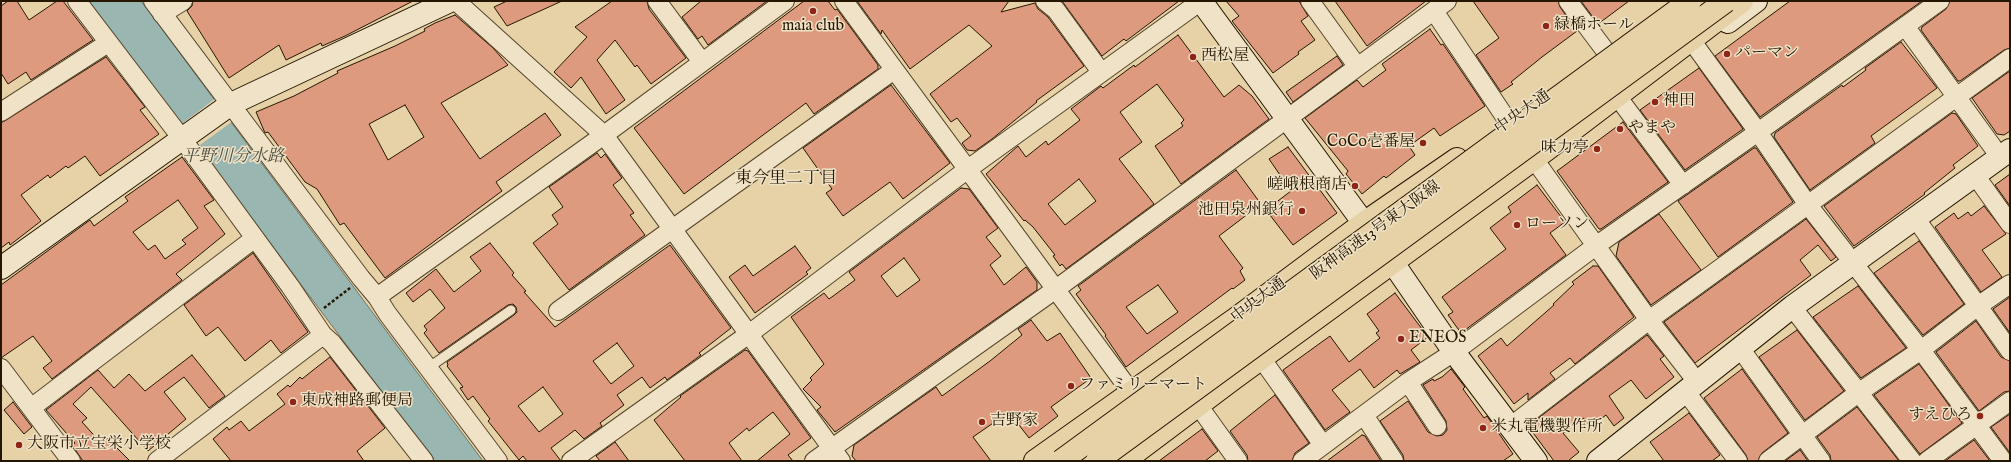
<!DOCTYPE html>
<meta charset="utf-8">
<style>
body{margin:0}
#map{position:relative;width:2011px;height:462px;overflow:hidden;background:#e7d2a7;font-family:"IM FELL English",serif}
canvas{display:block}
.frame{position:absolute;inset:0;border:2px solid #251600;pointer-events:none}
</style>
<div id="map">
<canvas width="2011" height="462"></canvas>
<div class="frame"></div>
</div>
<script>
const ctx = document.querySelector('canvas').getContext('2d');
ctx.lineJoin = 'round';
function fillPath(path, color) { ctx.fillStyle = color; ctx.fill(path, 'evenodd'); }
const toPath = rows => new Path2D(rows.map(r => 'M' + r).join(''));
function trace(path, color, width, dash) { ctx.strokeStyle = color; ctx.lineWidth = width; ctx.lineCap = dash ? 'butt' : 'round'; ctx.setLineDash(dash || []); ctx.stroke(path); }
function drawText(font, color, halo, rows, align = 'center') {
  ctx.font = font + ' "IM FELL English","Noto Serif JP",serif'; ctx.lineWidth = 3; ctx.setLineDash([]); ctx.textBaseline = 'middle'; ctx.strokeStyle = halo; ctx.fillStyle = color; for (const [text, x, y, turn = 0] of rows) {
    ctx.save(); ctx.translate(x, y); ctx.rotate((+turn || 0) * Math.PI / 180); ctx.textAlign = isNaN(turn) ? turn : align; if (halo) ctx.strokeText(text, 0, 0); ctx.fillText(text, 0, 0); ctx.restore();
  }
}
const water = toPath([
 [87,1,141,1,483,461,434,461,87,1]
]);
const pier = toPath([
 [216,98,233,121,196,148,179,126]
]);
const building = toPath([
 [8,1,17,1,29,20,57,1,63,1,93,40,31,80,26,72,8,84,1,73,1,6,8,1],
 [193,1,413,1,345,36,322,46,321,43,286,60,279,45,229,78,187,11,192,6,193,1],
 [507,1,562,1,507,26,494,7,507,1],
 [612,1,647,1,649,9,686,58,651,84,637,65,635,67,615,40,597,60,625,100,606,114,581,77,571,88,554,72,587,37,575,27,612,1],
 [701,1,767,1,708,45,702,36,698,39,682,17,701,1],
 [804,1,828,1,835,10,837,9,878,65,878,69,814,114,806,103,684,194,634,128,804,1],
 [857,1,1009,1,1001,12,1035,3,1038,9,1048,17,1084,66,1036,101,1037,102,992,139,975,151,967,150,962,143,971,136,957,118,951,122,930,94,992,46,969,25,910,69,882,30,881,34,857,1],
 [1062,1,1179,1,1126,41,1124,39,1102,56,1062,1],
 [1226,1,1299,1,1308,16,1301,21,1315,40,1298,52,1299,54,1273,73,1232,21,1239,16,1226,1],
 [1335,1,1426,1,1367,46,1335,1],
 [1473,1,1558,1,1560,7,1577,31,1542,57,1511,82,1513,84,1501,92,1476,55,1499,38,1473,1],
 [1581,1,1629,1,1598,24,1581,1],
 [1790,1,1922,1,1760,117,1715,56,1790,1],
 [1950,1,2010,1,2010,48,2004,50,1960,81,1958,81,1921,30,1922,27,1946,9,1950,1],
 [455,15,493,48,508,65,441,103,480,159,545,113,561,135,496,182,502,191,385,278,344,223,340,225,317,189,305,182,268,132,265,133,256,112,294,96,338,73,337,71,395,46,425,31,424,29,435,23,455,15],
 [405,105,424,137,388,160,369,124,405,105],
 [1430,29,1441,45,1443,44,1485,106,1440,136,1434,128,1409,146,1415,155,1386,178,1384,176,1362,194,1346,174,1348,171,1305,118,1357,80,1363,87,1386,70,1382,64,1430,29],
 [1178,35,1224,97,1239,85,1252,96,1269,119,1181,184,1155,146,1183,126,1181,123,1184,120,1157,84,1120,112,1142,142,1119,159,1154,204,1066,269,1062,264,1060,266,1053,256,1055,255,1033,227,1025,220,1024,221,986,174,1018,146,1026,157,1046,141,1048,145,1080,120,1071,109,1101,86,1103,88,1134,65,1135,67,1178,35],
 [1079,179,1096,201,1065,225,1048,204,1079,179],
 [1901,42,1937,88,1871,136,1875,143,1810,190,1774,137,1775,133,1842,85,1843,87,1866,70,1865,68,1901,42],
 [1337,56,1343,65,1293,102,1286,92,1337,56],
 [106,57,145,107,140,110,159,134,100,176,85,156,68,168,66,166,50,178,48,175,21,195,41,221,10,245,9,242,1,248,1,123,106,57],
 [1699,68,1743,129,1685,170,1640,110,1699,68],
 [2010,71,2010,131,2004,135,1997,134,1972,98,2010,71],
 [891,85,950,163,903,199,890,182,843,216,826,193,832,189,803,148,891,85],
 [1952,113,1956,114,1978,146,1953,165,1955,168,1924,193,1925,194,1854,246,1824,206,1952,113],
 [1623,122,1668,182,1601,229,1599,229,1557,171,1623,122],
 [1288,147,1337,213,1293,245,1266,210,1291,191,1269,159,1288,147],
 [1754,148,1756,148,1793,202,1718,257,1678,201,1754,148],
 [597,153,601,158,605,154,622,178,613,185,634,213,630,215,645,235,569,290,533,243,558,224,552,215,563,207,549,187,597,153],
 [182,157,214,200,204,206,225,234,176,274,182,280,52,379,43,368,52,361,33,336,1,358,1,285,90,220,94,226,128,201,125,197,182,157],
 [178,200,198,228,182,240,186,244,165,259,155,245,148,250,133,232,178,200],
 [1236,170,1261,204,1219,236,1243,268,1240,271,1245,280,1233,289,1232,288,1126,367,1105,336,1106,335,1076,294,1081,290,1078,286,1236,170],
 [1158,285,1178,312,1147,334,1126,307,1158,285],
 [2010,174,2010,206,1995,185,2010,174],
 [1537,185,1565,222,1550,233,1566,255,1461,333,1448,315,1453,312,1442,297,1506,249,1490,228,1511,212,1508,207,1537,185],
 [961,188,969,189,998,228,986,237,1001,256,990,265,1004,285,1026,267,1037,282,1037,290,835,432,817,410,821,407,803,389,812,380,810,378,824,364,791,317,824,293,829,299,855,280,849,272,961,188],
 [904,258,920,280,897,297,881,276,904,258],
 [1984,206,2006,234,1982,250,2002,277,1981,292,1935,227,1954,213,1958,219,1968,212,1971,216,1984,206],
 [1659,214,1701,270,1651,305,1616,256,1619,242,1659,214],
 [1806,219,1836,257,1831,261,1818,245,1800,260,1811,275,1695,363,1664,322,1806,219],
 [1919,241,1964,304,1923,335,1874,273,1919,241],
 [490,243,514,273,512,275,526,291,524,292,555,327,670,245,731,328,699,353,701,355,667,380,665,377,650,388,642,377,617,395,624,405,600,423,602,426,584,439,575,430,551,448,561,461,527,461,523,456,519,460,488,421,490,419,473,396,468,400,460,388,463,387,447,366,448,365,447,362,514,315,517,312,516,307,513,304,508,305,439,353,424,333,427,330,424,326,445,308,430,289,413,302,406,293,436,269,454,292,481,271,470,257,490,243],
 [617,343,634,366,611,384,593,361,617,343],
 [543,387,563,414,539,432,518,406,543,387],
 [795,246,811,268,806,272,808,274,755,313,729,277,745,265,753,276,795,246],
 [253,253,308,332,281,353,271,340,245,361,218,327,206,336,184,305,253,253],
 [1593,266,1598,266,1634,317,1575,364,1570,358,1550,373,1555,379,1528,400,1528,393,1514,404,1478,356,1501,338,1507,346,1554,305,1553,304,1574,284,1572,282,1593,266],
 [1858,286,1906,348,1861,378,1813,317,1858,286],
 [1395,293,1428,337,1411,350,1420,362,1400,374,1397,370,1374,388,1360,369,1332,390,1350,412,1325,430,1283,370,1330,336,1349,362,1380,338,1376,333,1379,331,1367,314,1395,293],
 [2010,297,2010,333,1993,309,2010,297],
 [1031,320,1047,341,1060,333,1091,378,1051,407,1058,416,1029,438,1009,412,973,437,991,461,856,461,852,456,854,445,936,387,942,396,990,361,1022,335,1018,329,1031,320],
 [1976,321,2001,357,2010,361,2010,391,2004,392,1979,411,1936,352,1976,321],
 [1797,330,1844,391,1805,420,1759,357,1797,330],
 [1647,335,1664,356,1660,359,1674,377,1646,399,1631,380,1609,396,1624,418,1614,426,1606,415,1590,427,1584,418,1563,433,1579,452,1568,461,1554,461,1528,426,1647,335],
 [745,350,748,351,811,438,788,455,793,461,757,461,790,434,773,412,749,431,747,428,729,443,742,461,685,461,654,420,681,397,680,396,745,350],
 [192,355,225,396,209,408,184,377,164,392,186,419,148,451,91,387,73,404,87,418,82,422,101,443,107,438,130,461,83,461,72,445,75,443,46,410,98,370,114,388,129,374,145,391,192,355],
 [330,357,385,428,357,451,364,461,231,461,213,439,227,427,229,430,241,421,249,431,285,404,277,394,288,385,290,387,300,377,302,379,312,371,330,357],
 [1919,364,1962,423,1920,454,1874,395,1919,364],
 [1451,369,1465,387,1463,389,1484,418,1487,416,1513,454,1503,461,1404,461,1403,455,1380,421,1408,401,1428,432,1437,436,1443,435,1447,430,1446,421,1423,385,1433,379,1434,381,1442,377,1451,369],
 [1742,369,1788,433,1762,453,1758,461,1748,461,1746,455,1704,398,1742,369],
 [1275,395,1309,443,1295,453,1292,461,1248,461,1247,455,1230,431,1275,395],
 [13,402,32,427,24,434,4,410,13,402],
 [1857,407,1899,461,1831,461,1830,455,1817,437,1857,407],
 [1689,413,1720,455,1712,461,1664,461,1650,442,1689,413],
 [2010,414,2010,453,1991,427,2010,414],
 [1202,429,1218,451,1205,461,1159,461,1202,429],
 [1362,435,1365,436,1381,461,1327,461,1362,435],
 [1974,440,1990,461,1945,461,1974,440],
 [615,442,629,461,600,461,596,456,615,442],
 [1800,450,1808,461,1785,461,1800,450]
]);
const path = toPath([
 [324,308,350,288]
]);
const lane = toPath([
 [428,368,511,310]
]);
const street = toPath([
 [77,1,189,148,290,286,323,335,332,343,424,461],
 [153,1,361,278,377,297,387,313,498,461],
 [456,1,604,135,841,461],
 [657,1,702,62],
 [844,1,1131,392],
 [1045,1,1056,10,1101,72],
 [1310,1,1357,66],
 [1568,1,1607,53],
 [1434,11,1509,123],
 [162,14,183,1],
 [1905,26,2000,157],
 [1691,40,1758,132,1808,205,1921,350,2003,461],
 [1617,96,1683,185],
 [1,112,108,43],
 [1534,159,1649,320,1698,383],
 [1975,175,2010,224],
 [1916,219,2010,351],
 [377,297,604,135,785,1],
 [1792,307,1912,461],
 [558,311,894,70],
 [1254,348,1323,445],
 [1740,348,1821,461],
 [1,368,71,461],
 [1408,382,1437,426],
 [1686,392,1738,461],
 [1198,405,1238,461],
 [31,408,255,238],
 [1364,415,1394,461],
 [1510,427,1649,320,2010,58],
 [157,461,323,335],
 [571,461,749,334,968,169,1201,1],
 [814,461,1056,289,1447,1],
 [1302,461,1408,382,1454,352,1597,245,1758,132,1940,1],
 [1768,461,1858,393,1921,350,1978,306,2010,284],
 [1927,461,2010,401]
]);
const secondary = toPath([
 [1201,1,1393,263,1454,352,1536,461],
 [1728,22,1756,1],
 [1,268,231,104,450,1],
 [1598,461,1792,307,2010,150]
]);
const primary = toPath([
 [1035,461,1234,320,1364,223,1457,159],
 [1124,461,1233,379,1534,159,1742,1]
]);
const highwayBridge = toPath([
 [1061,461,1690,1],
 [1097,461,1726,1]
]);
const markers = [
 [813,11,4,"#8f2418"],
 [1546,26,4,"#8f2418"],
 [1727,54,4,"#8f2418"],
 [1193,57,4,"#8f2418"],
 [1655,102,4,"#8f2418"],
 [1620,129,4,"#8f2418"],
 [1423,143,4,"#8f2418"],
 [1597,149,4,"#8f2418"],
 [1355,186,4,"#8f2418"],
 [1302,211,4,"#8f2418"],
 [1517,225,4,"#8f2418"],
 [1401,339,4,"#8f2418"],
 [1071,386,4,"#8f2418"],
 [293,402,4,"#8f2418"],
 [1980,416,4,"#8f2418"],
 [982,422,4,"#8f2418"],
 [1483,428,4,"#8f2418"],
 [19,445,4,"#8f2418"]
];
const poiNames = [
 ["緑橋ホール",1554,26],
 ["maia club",813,27,"center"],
 ["パーマン",1735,54],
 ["西松屋",1201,57],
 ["神田",1663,102],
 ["やまや",1628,129],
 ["CoCo壱番屋",1415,143,"right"],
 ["味力亭",1589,149,"right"],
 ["嵯峨根商店",1347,186,"right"],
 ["池田泉州銀行",1294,211,"right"],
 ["ローソン",1525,225],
 ["ENEOS",1409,339],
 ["ファミリーマート",1079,386],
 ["東成神路郵便局",301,402],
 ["すえひろ",1972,416,"right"],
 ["吉野家",990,422],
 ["米丸電機製作所",1491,428],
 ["大阪市立宝栄小学校",27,445]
];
const streetNames = [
 ["中央大通",1523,113,-35],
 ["阪神高速13号東大阪線",1376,231,-36],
 ["中央大通",1259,301,-37]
];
const waterNames = [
 ["平野川分水路",233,158]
];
const neighbourhoodNames = [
 ["東今里二丁目",786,180]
];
fillPath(water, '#99b6b1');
trace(water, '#6b766a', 1);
fillPath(pier, '#e7d2a7');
fillPath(building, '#de9a7e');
trace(building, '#251600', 1);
trace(lane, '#56452a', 11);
trace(street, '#56452a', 20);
trace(secondary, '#251600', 24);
trace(primary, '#251600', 24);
trace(path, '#251600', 2.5, [3, 2]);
trace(lane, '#efe2c6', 9);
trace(street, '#efe2c6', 18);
trace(secondary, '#efe2c6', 22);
trace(primary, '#e7d2a7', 22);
trace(highwayBridge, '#251600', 24, []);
trace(highwayBridge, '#e7d2a7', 22);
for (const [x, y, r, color] of markers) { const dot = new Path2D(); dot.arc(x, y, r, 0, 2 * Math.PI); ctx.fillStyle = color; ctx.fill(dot); trace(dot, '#efe2c6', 1.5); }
drawText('16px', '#251600', '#efe2c6', poiNames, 'left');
drawText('16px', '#251600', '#efe2c6', streetNames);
drawText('italic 17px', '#4e4e3e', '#efe2c6', waterNames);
drawText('17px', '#251600', '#efe2c6', neighbourhoodNames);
</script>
